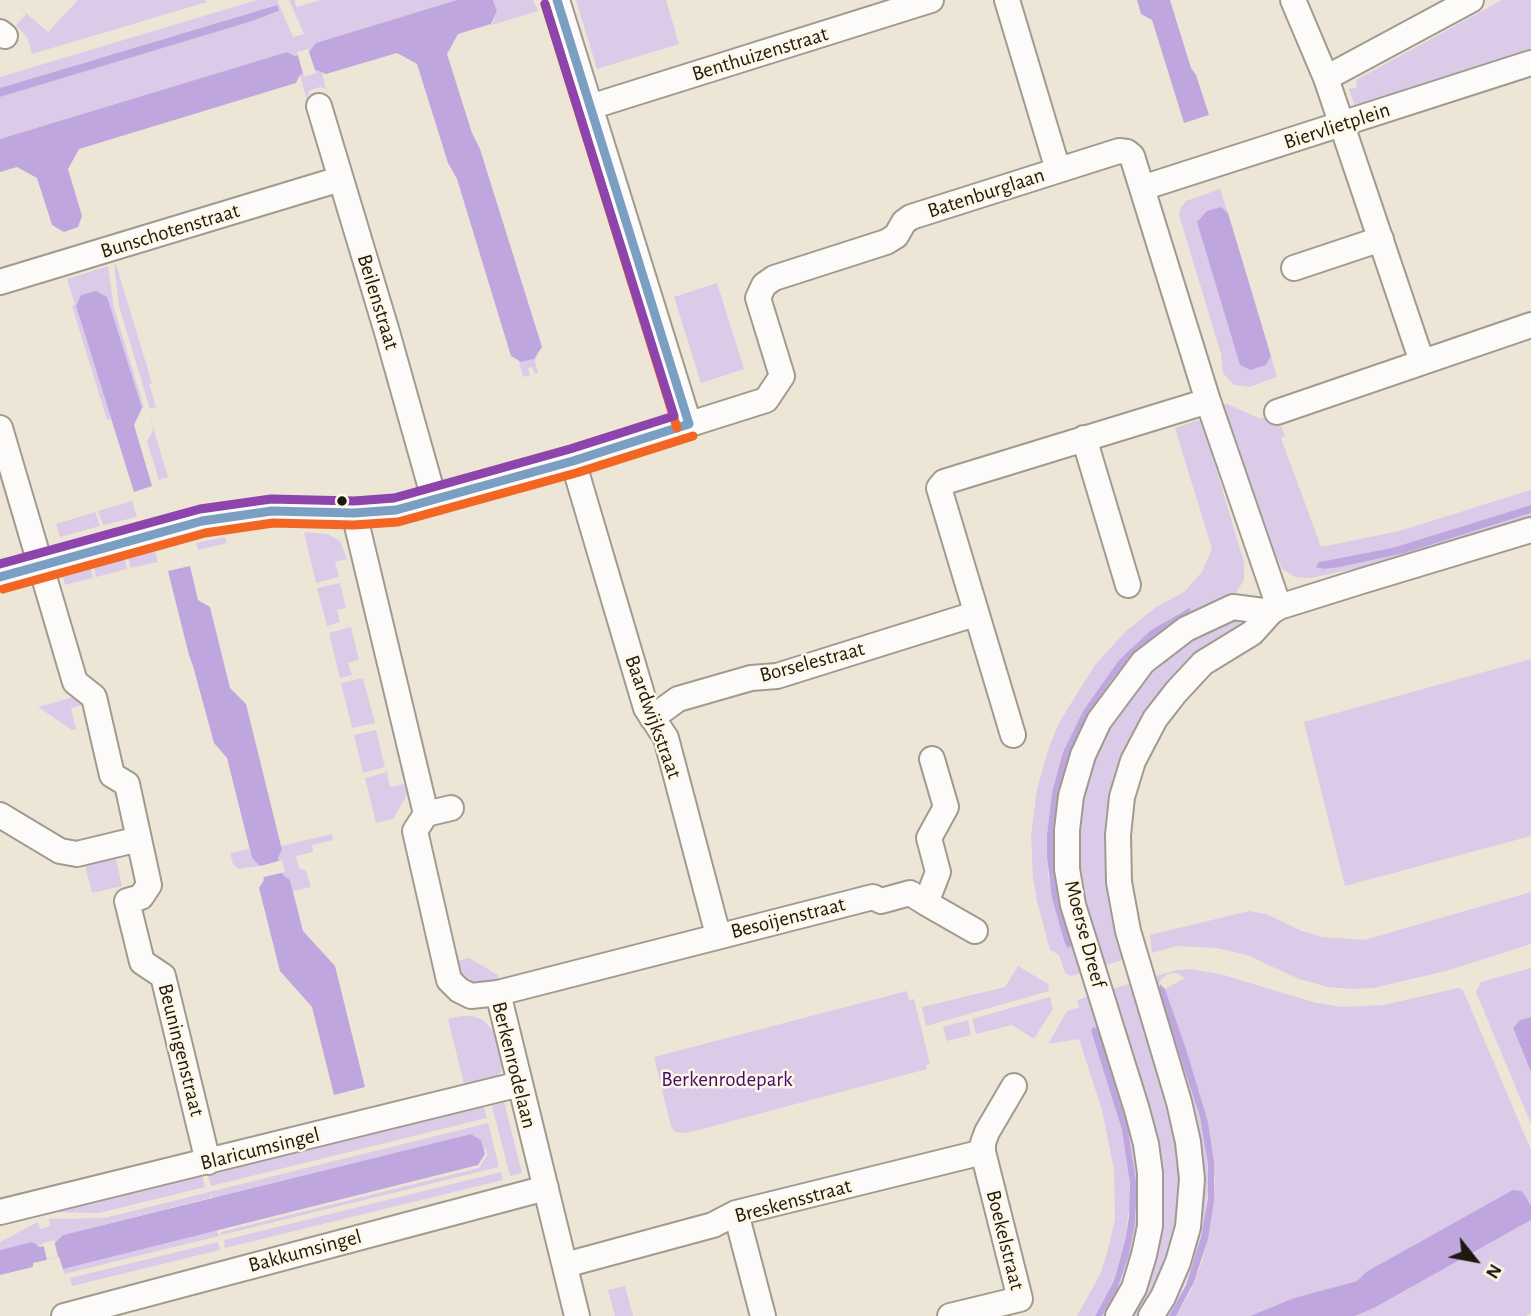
<!DOCTYPE html>
<style>
body{margin:0}
#map{position:relative;width:1531px;height:1316px;overflow:hidden;background:#ede6d7;font-family:"Alegreya Sans",sans-serif}
canvas{display:block}
.north{position:absolute;left:1440px;top:1225px;width:70px;height:70px;-webkit-text-stroke:5px #fff7e6;paint-order:stroke;rotate:121deg;font-size:19px;font-weight:700;line-height:28px;text-align:center;color:#1d190f}
.north::after{content:'';display:block;margin:auto;width:24px;height:32px;background:#1d190f;clip-path:polygon(50% 0,100% 100%,50% 72%,0 100%)}
</style>
<div id="map">
<canvas width="1531" height="1316"></canvas>
<div class="north">N</div>
</div>
<script>
const ctx = document.querySelector('canvas').getContext('2d');
ctx.lineJoin = 'round';
function fillPath(path, color) { ctx.fillStyle = color; ctx.fill(path, 'evenodd'); }
const toPath = rows => new Path2D(rows.map(r => 'M' + r).join(''));
function trace(path, color, width, dash) { ctx.strokeStyle = color; ctx.lineWidth = width; ctx.lineCap = dash ? 'butt' : 'round'; ctx.setLineDash(dash || []); ctx.stroke(path); }
function drawText(font, color, halo, rows, align = 'center') {
  ctx.font = font + ' "Alegreya Sans",sans-serif'; ctx.lineWidth = 5; ctx.setLineDash([]); ctx.textBaseline = 'middle'; ctx.strokeStyle = halo; ctx.fillStyle = color; for (const [text, x, y, turn = 0] of rows) {
    ctx.save(); ctx.translate(x, y); ctx.rotate((+turn || 0) * Math.PI / 180); ctx.textAlign = isNaN(turn) ? turn : align; if (halo) ctx.strokeText(text, 0, 0); ctx.fillText(text, 0, 0); ctx.restore();
  }
}
const green = toPath([
 [11,0,48,32,78,0,204,0,207,2,32,54,27,37,16,26,26,14],
 [257,0,277,0,293,37,304,34,289,0,297,0,294,1,297,7,320,0,457,0,317,43,309,52,295,56,287,52,0,139,0,97,278,12,276,5,0,88,0,77],
 [493,0,533,0,538,11,492,25,497,11],
 [576,0,666,0,679,44,597,69],
 [1502,0,1531,0,1531,59,1357,112,1349,89,1357,87,1356,80],
 [317,69,322,72,326,89,320,87,309,91,307,100,300,75],
 [1220,189,1228,213,1220,207,1207,212,1240,365,1250,370,1266,365,1271,356,1277,377,1249,387,1234,385,1223,373,1221,354,1179,215,1181,207,1186,201],
 [116,264,152,383,149,384,156,407,150,409,119,306,114,265],
 [108,266,114,308,144,407,142,408,138,400,95,292,82,295,76,306,111,419,107,420,72,306,75,304,67,279],
 [717,283,744,369,701,383,674,297],
 [538,352,535,361,538,373,535,374,532,367,528,368,530,375,523,377,519,361,523,362,534,359],
 [1219,404,1227,404,1259,418,1278,419,1285,436,1281,438,1321,547,1399,531,1531,490,1531,505,1392,548,1319,562,1324,569,1405,553,1531,513,1531,518,1392,561,1311,578,1295,577,1282,569,1272,547,1222,426],
 [150,417,168,477,159,480,147,441,153,431],
 [1199,420,1204,428,1244,562,1244,580,1234,596,1183,622,1069,772,1084,972,1071,976,1065,973,1059,955,1050,950,1037,901,1033,877,1031,835,1037,789,1049,747,1060,721,1095,665,1125,632,1156,607,1184,592,1202,572,1212,549,1175,428],
 [1184,610,1182,618,1142,647,1113,678,1087,716,1068,758,1059,797,1054,851,1061,905,1072,941,1065,944,1048,875,1047,835,1052,792,1063,752,1083,711,1119,660,1151,630],
 [132,501,137,517,103,525,98,511],
 [95,512,100,526,60,537,56,524],
 [304,532,328,534,340,541,347,559,335,562,339,577,316,583],
 [225,537,227,543,198,550,196,543],
 [155,552,158,562,131,568,128,558],
 [125,559,127,569,96,577,94,568],
 [91,569,93,578,65,585,63,577],
 [340,583,346,608,337,610,340,622,327,626,317,588],
 [1236,614,1242,626,1200,654,1107,832,1107,877,1125,959,1103,966,1082,899,1076,834,1077,817,1095,750,1129,693,1173,649],
 [351,627,359,660,348,663,352,675,340,678,329,633],
 [1531,659,1531,836,1345,886,1304,722],
 [363,678,375,723,352,728,341,683],
 [78,696,85,704,71,708,76,729,72,730,38,707],
 [376,730,385,767,363,773,354,735],
 [387,772,390,787,404,784,407,795,393,819,376,823,365,778],
 [332,834,333,840,312,845,313,852,296,856,299,868,306,871,311,887,293,891,290,880,283,875,278,858,282,850,281,846],
 [249,849,252,858,260,866,238,869,233,864,230,853],
 [115,854,122,886,92,893,84,862],
 [1531,892,1531,944,1446,971,1373,988,1353,989,1328,987,1299,979,1247,955,1217,948,1177,946,1152,953,1150,935,1249,911,1266,914,1302,931,1322,937,1364,940],
 [469,958,498,975,499,982,479,984,463,977,453,962],
 [1018,966,1048,984,1049,991,926,1026,922,1007,1005,987],
 [1531,968,1531,1017,1520,1020,1513,1028,1531,1072,1531,1124,1476,992,1481,982],
 [1191,969,1224,975,1313,1002,1341,1007,1384,1005,1458,988,1463,990,1531,1150,1531,1206,1526,1197,1366,1272,1357,1281,1294,1298,1250,1316,1176,1316,1190,1292,1203,1259,1211,1221,1215,1182,1208,1122,1165,989,1185,978,1176,973,1168,974,1161,979,1158,988,1200,1117,1206,1148,1209,1181,1205,1218,1195,1259,1175,1306,1169,1316,1160,1316,1196,1230,1149,978,1177,970],
 [1132,983,1174,1112,1183,1165,1173,1247,1142,1316,1128,1316,1154,1253,1109,990],
 [907,991,909,1000,914,999,930,1064,926,1065,927,1069,687,1133,675,1132,671,1126,654,1057],
 [1093,995,1142,1173,1135,1255,1109,1316,1102,1316,1121,1281,1130,1249,1136,1215,1137,1187,1128,1129,1101,1038,1091,1032,1122,1130,1129,1167,1130,1201,1125,1241,1114,1281,1095,1316,1077,1316,1100,1275,1107,1253,1115,1219,1114,1169,1102,1110,1079,1039,1048,1044,1067,1011,1079,1007,1077,1000],
 [1050,997,1053,1009,1034,1039,1012,1025,976,1034,972,1019],
 [461,1016,472,1016,483,1020,495,1033,503,1064,501,1072,496,1077,464,1084,448,1019],
 [968,1020,971,1035,947,1041,943,1027],
 [504,1102,522,1173,510,1176,492,1106],
 [483,1103,487,1118,211,1186,207,1172],
 [488,1123,499,1167,221,1235,221,1232,479,1168,487,1155,486,1149,484,1149,481,1140,471,1134,212,1198,211,1194,210,1198,63,1235,55,1243,0,1250,0,1242,38,1222,40,1229,50,1226,49,1219,104,1218],
 [501,1172,503,1180,225,1248,224,1240],
 [202,1173,205,1187,99,1213,50,1212],
 [1531,1220,1531,1313,1526,1316,1355,1316,1374,1308],
 [217,1230,219,1236,64,1274,63,1269],
 [218,1242,220,1250,72,1286,70,1278],
 [625,1286,633,1316,615,1316,608,1290]
]);
const water = toPath([
 [457,0,493,0,497,11,491,24,458,34,447,54,472,133,480,149,542,347,534,359,521,362,511,356,457,179,448,163,417,64,397,53,326,74,317,70,303,74,300,75,296,83,79,149,68,169,82,216,78,227,64,232,52,225,37,178,17,167,0,172,0,139,287,52,295,56,309,52,316,43],
 [1137,0,1170,0,1191,68,1196,75,1209,115,1184,123,1152,20,1141,14],
 [277,5,279,11,252,21,0,97,0,88],
 [1221,207,1228,213,1271,356,1266,365,1250,370,1240,365,1197,222,1207,211],
 [96,291,107,297,142,408,134,425,152,486,134,492,76,306,81,295],
 [1531,505,1531,513,1405,553,1339,567,1324,569,1316,567,1319,562,1392,548],
 [190,566,198,600,210,607,230,688,246,704,282,850,278,858,283,875,290,880,303,931,335,966,365,1087,334,1095,312,1007,280,971,259,888,264,880,260,866,252,858,227,758,214,743,193,666,189,655,168,571],
 [1189,608,1191,610,1187,614,1142,647,1113,678,1087,716,1068,758,1059,797,1054,851,1061,905,1072,941,1071,946,1068,948,1065,944,1052,898,1047,857,1047,835,1052,792,1063,752,1083,711,1119,660,1151,630],
 [1160,984,1165,989,1186,1049,1208,1122,1214,1163,1214,1201,1208,1239,1194,1282,1176,1316,1169,1316,1186,1285,1201,1237,1208,1199,1208,1165,1200,1117,1159,992],
 [1531,1017,1531,1072,1513,1028,1520,1020],
 [1093,1027,1097,1028,1101,1038,1128,1129,1137,1187,1135,1223,1129,1255,1117,1290,1102,1316,1095,1316,1114,1281,1125,1241,1129,1217,1130,1183,1122,1130,1091,1031],
 [471,1134,481,1140,485,1154,478,1165,63,1269,59,1257,33,1263,33,1267,0,1275,0,1250,32,1242,40,1247,55,1243,63,1235],
 [1513,1190,1521,1191,1526,1197,1531,1206,1531,1220,1374,1308,1355,1316,1250,1316,1294,1298,1357,1281,1366,1272]
]);
const pier = toPath([
 [308,49,316,73,304,77,297,52],
 [282,860,285,872,260,878,257,867],
 [54,1240,58,1257,47,1260,43,1243]
]);
const minor = toPath([
 [557,0,689,424],
 [1007,0,1058,170],
 [1293,0,1326,78,1422,362],
 [0,32,5,36],
 [1326,78,1471,0],
 [319,106,387,332,434,499],
 [590,107,931,0],
 [1142,188,1531,63],
 [1294,268,1381,239],
 [0,282,340,179],
 [1277,412,1531,325],
 [0,428,75,682,94,697,112,775,127,784,149,885,141,897,127,901,142,962,163,976,208,1162],
 [1084,438,1128,585],
 [573,461,646,708,666,738,718,935],
 [354,513,426,814],
 [0,577,202,521,238,515,272,511,354,513,396,510,573,461,766,400,782,376,758,298,764,285,774,278,886,242,896,236,904,222,911,217,1119,151,1127,152,1132,156,1208,401,1279,607],
 [652,718,678,699,751,678,777,676,975,614],
 [1013,735,939,488,944,482,1208,401],
 [451,808,426,814,415,831,449,980,459,990,471,996,498,993,577,1316],
 [0,815,60,851,77,854,139,839],
 [926,903,975,931],
 [498,993,873,897,881,901,910,893,926,903,938,872,929,838,946,807,932,759],
 [0,1212,520,1084],
 [736,1213,763,1316],
 [565,1265,713,1225,736,1213,983,1152],
 [64,1316,546,1188],
 [950,1316,1020,1299,983,1152,983,1143,987,1132,1014,1086],
 [1118,1316,1134,1288,1144,1255,1150,1226,1150,1173,1146,1144,1137,1110,1073,905,1067,869,1067,830,1071,796,1083,755,1099,721,1143,662,1186,629,1233,607,1271,612],
 [1151,1316,1163,1297,1178,1262,1188,1227,1192,1179,1188,1142,1179,1102,1128,931,1119,882,1118,835,1122,797,1133,761,1155,719,1176,692,1203,663,1252,633,1271,612,1279,607,1362,581,1531,530]
]);
const bus1 = toPath([
 [557,0,689,424],
 [0,577,202,521,272,511,354,513,396,510,573,461,689,424]
]);
const bus2 = toPath([
 [545,4,677,428],
 [3,589,205,533,273,523,354,525,398,522,576,473,693,436]
]);
const bus3 = toPath([
 [0,564,200,509,271,499,354,501,394,498,570,449,674,416,545,4]
]);
const markers = [
 [342,501,6,"#1d190f"]
];
const streetNames = [
 ["Benthuizenstraat",760,54,-17],
 ["Biervlietplein",1337,126,-18],
 ["Batenburglaan",986,193,-18],
 ["Bunschotenstraat",170,231,-17],
 ["Beilenstraat",378,302,73],
 ["Borselestraat",812,662,-15],
 ["Baardwijkstraat",653,717,70],
 ["Besoijenstraat",788,918,-14],
 ["Moerse Dreef",1085,934,75],
 ["Beuningenstraat",181,1050,76],
 ["Berkenrodelaan",514,1065,76],
 ["Blaricumsingel",260,1149,-14],
 ["Breskensstraat",793,1201,-15],
 ["Boekelstraat",1005,1240,76],
 ["Bakkumsingel",305,1251,-15]
];
const parkNames = [
 ["Berkenrodepark",727,1080]
];
fillPath(green, '#dbcbe9');
fillPath(water, '#c0a6de');
fillPath(pier, '#ede6d7');
trace(minor, '#a09b8f', 28);
trace(minor, '#fcfbf9', 24);
trace(bus1, '#7a9fc3', 9);
trace(bus2, '#f26522', 9);
trace(bus3, '#8e44ad', 9);
for (const [x, y, r, color] of markers) { const dot = new Path2D(); dot.arc(x, y, r, 0, 2 * Math.PI); ctx.fillStyle = color; ctx.fill(dot); trace(dot, '#fff7e6', 2.5); }
drawText('21px', '#1d190f', '#fff7e6', streetNames);
drawText('21px', '#430b75', '#fff7e6', parkNames);
</script>
